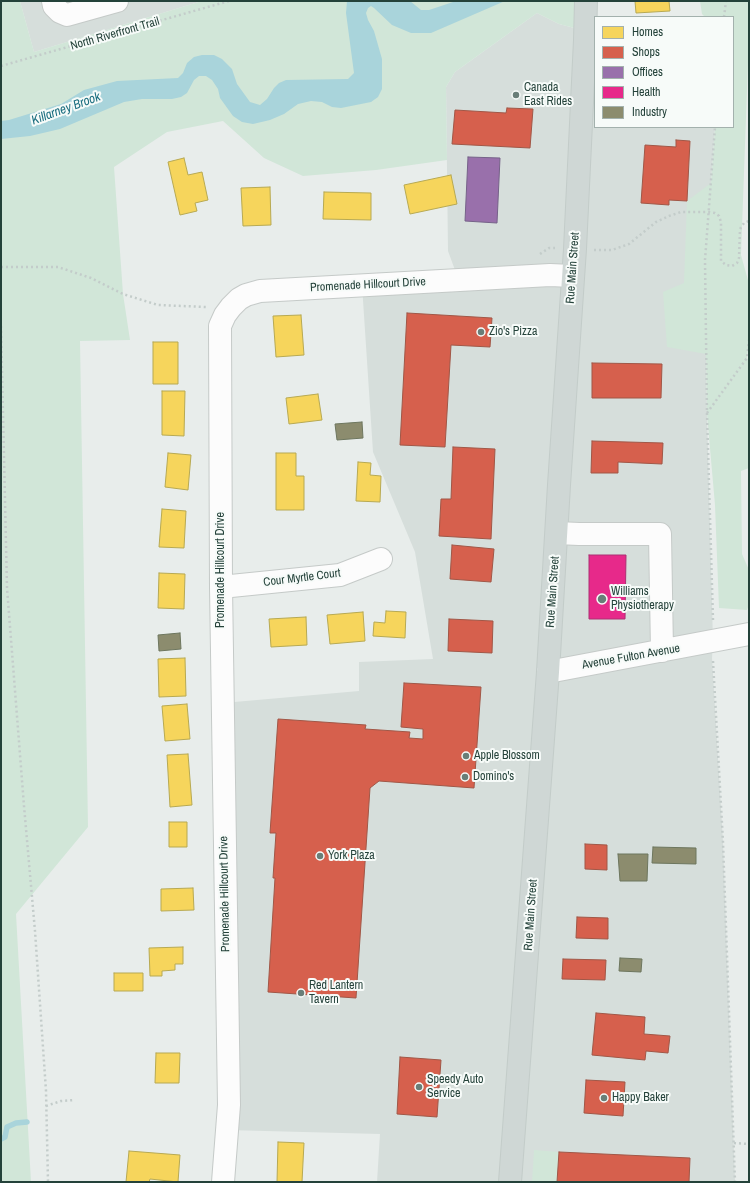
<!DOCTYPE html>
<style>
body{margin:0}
#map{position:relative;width:750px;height:1183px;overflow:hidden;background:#e8edeb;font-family:"Archivo Narrow",sans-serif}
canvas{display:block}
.frame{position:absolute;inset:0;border:2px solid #24423a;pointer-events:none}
.legend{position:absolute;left:594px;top:16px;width:140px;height:112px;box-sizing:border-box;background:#f7fbf9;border:1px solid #a3b1ad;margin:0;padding:5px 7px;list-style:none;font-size:12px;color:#24423a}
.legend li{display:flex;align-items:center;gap:8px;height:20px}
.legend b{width:20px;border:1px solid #a3b1ad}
</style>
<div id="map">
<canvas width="750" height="1183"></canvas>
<div class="frame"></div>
<ul class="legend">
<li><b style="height:11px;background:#f6d55c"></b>Homes</li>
<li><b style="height:11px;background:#d6604d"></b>Shops</li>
<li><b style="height:11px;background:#9970ab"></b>Offices</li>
<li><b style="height:11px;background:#e7298a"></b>Health</li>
<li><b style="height:11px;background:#8c8c6e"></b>Industry</li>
</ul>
</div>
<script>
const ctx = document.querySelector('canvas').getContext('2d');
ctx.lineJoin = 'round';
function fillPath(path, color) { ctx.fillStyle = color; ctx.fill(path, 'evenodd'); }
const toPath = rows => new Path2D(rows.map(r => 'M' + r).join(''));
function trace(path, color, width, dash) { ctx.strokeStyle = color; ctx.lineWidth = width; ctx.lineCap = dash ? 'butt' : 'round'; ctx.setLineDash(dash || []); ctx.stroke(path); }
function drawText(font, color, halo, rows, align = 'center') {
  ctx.font = font + ' "Archivo Narrow",sans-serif'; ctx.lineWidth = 4; ctx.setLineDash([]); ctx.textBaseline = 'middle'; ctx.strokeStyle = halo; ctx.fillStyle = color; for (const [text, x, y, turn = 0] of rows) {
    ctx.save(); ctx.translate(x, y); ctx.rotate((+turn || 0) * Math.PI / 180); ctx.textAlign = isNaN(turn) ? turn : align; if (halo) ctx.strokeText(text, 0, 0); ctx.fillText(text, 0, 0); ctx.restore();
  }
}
const built = toPath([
 [20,1,202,1,34,52],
 [537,13,559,24,586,31,595,40,595,127,715,127,709,212,706,354,707,414,713,642,712,658,723,842,735,1182,377,1182,380,1134,227,1130,223,703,359,691,359,662,433,659,415,552,373,452,362,285,459,281,448,251,446,87,455,72]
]);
const green = toPath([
 [1,1,20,1,34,52,202,1,586,1,586,31,559,24,537,13,455,72,446,87,447,160,376,170,303,176,264,158,223,121,167,132,114,167,123,294,130,340,80,341,88,827,16,914,31,1182,1,1182],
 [700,1,749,1,749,35,741,255,749,284,749,340,747,358,749,361,749,468,741,471,742,554,749,570,749,604,747,610,719,608,715,505,707,414,706,354,667,347,663,292,684,283,687,201,711,183,715,127,733,127,733,17,705,17,702,14],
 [534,1150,559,1152,557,1182,532,1182]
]);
const water = toPath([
 [347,1,410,1,421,10,429,10,456,1,505,1,431,33,411,33,392,25,374,8,371,6,368,8,366,13,368,20,374,31,382,59,382,89,378,97,371,102,341,108,332,107,322,102,311,101,298,104,284,114,270,120,253,124,242,122,233,116,220,98,218,89,212,80,206,76,199,76,194,80,187,93,181,97,172,99,142,99,124,102,60,129,30,136,1,139,1,121,9,120,61,104,84,90,117,81,178,78,183,73,187,63,194,57,202,55,214,55,222,59,232,69,237,84,250,102,260,105,267,99,274,88,279,83,286,80,348,79,354,73,346,13]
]);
const homes = toPath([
 [635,1,669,1,670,11,636,13,635,1],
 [184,158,188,175,202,172,208,200,195,203,197,211,180,215,168,162,184,158],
 [451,175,457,204,410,214,404,185,451,175],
 [270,187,271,225,243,226,241,188,270,187],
 [324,192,371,193,371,220,323,219,324,192],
 [301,315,304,355,276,357,273,316,301,315],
 [153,342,178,342,178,384,153,384,153,342],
 [162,391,185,391,184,436,162,435,162,391],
 [318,394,322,420,289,424,286,398,318,394],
 [168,453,191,455,188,490,165,487,168,453],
 [276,453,296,453,296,476,304,476,304,510,276,510,276,453],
 [358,462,371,463,370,475,381,476,380,502,356,501,358,462],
 [162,509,186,511,184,548,159,547,162,509],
 [159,573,185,574,184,609,158,608,159,573],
 [386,611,406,612,405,638,373,636,374,622,385,623,386,611],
 [363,612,365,641,330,644,327,615,363,612],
 [306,617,307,645,271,647,269,619,306,617],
 [185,658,186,696,159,697,158,659,185,658],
 [187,704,190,739,165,741,162,706,187,704],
 [188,754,192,805,170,807,167,755,188,754],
 [169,822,187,822,187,847,169,847,169,822],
 [193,888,194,910,161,911,161,889,193,888],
 [183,947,183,964,175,964,175,970,162,971,162,976,150,976,149,948,183,947],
 [114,973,143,973,143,991,114,991,114,973],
 [156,1053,180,1053,179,1083,155,1083,156,1053],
 [278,1142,304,1143,302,1182,277,1182,278,1142],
 [129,1151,180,1155,178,1182,150,1179,149,1182,126,1182,129,1151]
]);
const shops = toPath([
 [507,108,533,109,530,148,452,144,455,110,506,113,507,108],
 [676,140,690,141,687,201,669,200,669,205,641,203,645,145,676,147,676,140],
 [407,313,492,318,490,347,451,345,445,447,400,445,407,313],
 [592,363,662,364,661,398,592,398,592,363],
 [592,441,663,443,662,464,618,462,618,473,591,473,592,441],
 [453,447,495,449,491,539,439,536,441,499,451,499,453,447],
 [452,545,494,549,491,582,450,579,452,545],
 [449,619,493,621,492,653,448,651,449,619],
 [404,683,481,687,474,788,379,781,370,788,356,998,268,992,275,878,273,878,276,833,270,833,278,719,366,725,365,729,410,732,409,738,423,739,423,729,401,727,404,683],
 [585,844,607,845,607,870,585,869,585,844],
 [577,917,608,918,608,939,576,938,577,917],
 [563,959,606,960,605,980,562,979,563,959],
 [596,1013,645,1017,644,1034,670,1036,668,1053,646,1051,645,1060,592,1055,596,1013],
 [400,1057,441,1060,437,1117,397,1114,400,1057],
 [586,1080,625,1082,623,1116,584,1113,586,1080],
 [559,1152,690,1158,689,1182,557,1182,559,1152]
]);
const offices = toPath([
 [468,157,500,158,497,223,465,221,468,157]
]);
const health = toPath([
 [589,555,626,555,625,619,589,619,589,555]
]);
const industry = toPath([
 [362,422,363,438,337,440,335,424,362,422],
 [180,633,181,649,159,651,158,635,180,633],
 [653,847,696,848,696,864,652,863,653,847],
 [618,854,648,854,647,881,620,881,618,854],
 [620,958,642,959,641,972,619,971,620,958]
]);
const stream = toPath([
 [1,1139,5,1137,7,1127,16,1123,27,1122]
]);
const path = toPath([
 [724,17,726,1],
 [1,66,229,1],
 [594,250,612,250,629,244,656,222,669,216,681,212,709,212,715,213,719,216,721,222,721,261,726,265,732,266,737,263,739,258,740,229,744,223,749,221],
 [540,254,549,248,555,248],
 [1,267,58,267,91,278,123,294,158,305,206,307,206,306],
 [1,326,7,588,24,806,35,931,46,1091,48,1182],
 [707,413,747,358,749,340],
 [713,620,707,414,705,260,715,127],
 [713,661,723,842,735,1182],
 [46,1106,61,1101,74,1100],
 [734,1143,749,1144]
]);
const minor = toPath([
 [53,1,54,6,60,12,67,15,117,1],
 [557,533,579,534,660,534,662,651],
 [221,587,340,575,381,559],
 [548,672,749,634],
 [223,1182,229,1105,221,587,220,326,225,315,231,307,239,299,246,295,260,291,550,275,572,276]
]);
const major = toPath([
 [510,1182,548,672,559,485,575,249,585,40,586,1]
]);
const markers = [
 [516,95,4,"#697e78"],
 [481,332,4,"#697e78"],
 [602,599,5,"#697e78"],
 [466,756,4,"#697e78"],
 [465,777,4,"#697e78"],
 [320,856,4,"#697e78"],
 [301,993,4,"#697e78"],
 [419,1087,4,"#697e78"],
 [604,1098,4,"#697e78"]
];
const streetNames = [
 ["North Riverfront Trail",115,34,-16],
 ["Rue Main Street",573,268,-86],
 ["Promenade Hillcourt Drive",368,285,-3],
 ["Promenade Hillcourt Drive",221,570,-90],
 ["Cour Myrtle Court",302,578,-7],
 ["Rue Main Street",553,592,-86],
 ["Avenue Fulton Avenue",631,657,-10],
 ["Promenade Hillcourt Drive",225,894,-91],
 ["Rue Main Street",531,915,-86]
];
const poiNames = [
 ["Canada",524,88],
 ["East Rides",524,102],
 ["Zio's Pizza",489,332],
 ["Williams",611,592],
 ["Physiotherapy",611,606],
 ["Apple Blossom",474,756],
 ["Domino's",473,777],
 ["York Plaza",328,856],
 ["Red Lantern",309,986],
 ["Tavern",309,1000],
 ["Speedy Auto",427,1080],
 ["Service",427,1094],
 ["Happy Baker",612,1098]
];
const waterNames = [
 ["Killarney Brook",66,109,-20]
];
fillPath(built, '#d6dedb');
fillPath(green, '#d1e6d8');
fillPath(water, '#a9d4db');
fillPath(homes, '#f6d55c');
trace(homes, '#b7a952', 1);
fillPath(shops, '#d6604d');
trace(shops, '#a15747', 1);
fillPath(offices, '#9970ab');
trace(offices, '#766289', 1);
fillPath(health, '#e7298a');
trace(health, '#ac3072', 1);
fillPath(industry, '#8c8c6e');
trace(industry, '#6d765e', 1);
trace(stream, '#a9d4db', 5.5);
trace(minor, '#c5cac8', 24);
trace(major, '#c3ccc9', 24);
trace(path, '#c3ccca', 2.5, [2, 3]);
trace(minor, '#fcfcfc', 22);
trace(major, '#cfd7d5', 22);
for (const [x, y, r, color] of markers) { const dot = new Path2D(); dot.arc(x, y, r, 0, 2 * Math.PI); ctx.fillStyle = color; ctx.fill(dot); trace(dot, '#f7fbf9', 1.5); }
drawText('12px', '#24423a', '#f7fbf9', streetNames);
drawText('12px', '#24423a', '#f7fbf9', poiNames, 'left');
drawText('italic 13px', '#1c6f80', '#f7fbf9', waterNames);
</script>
